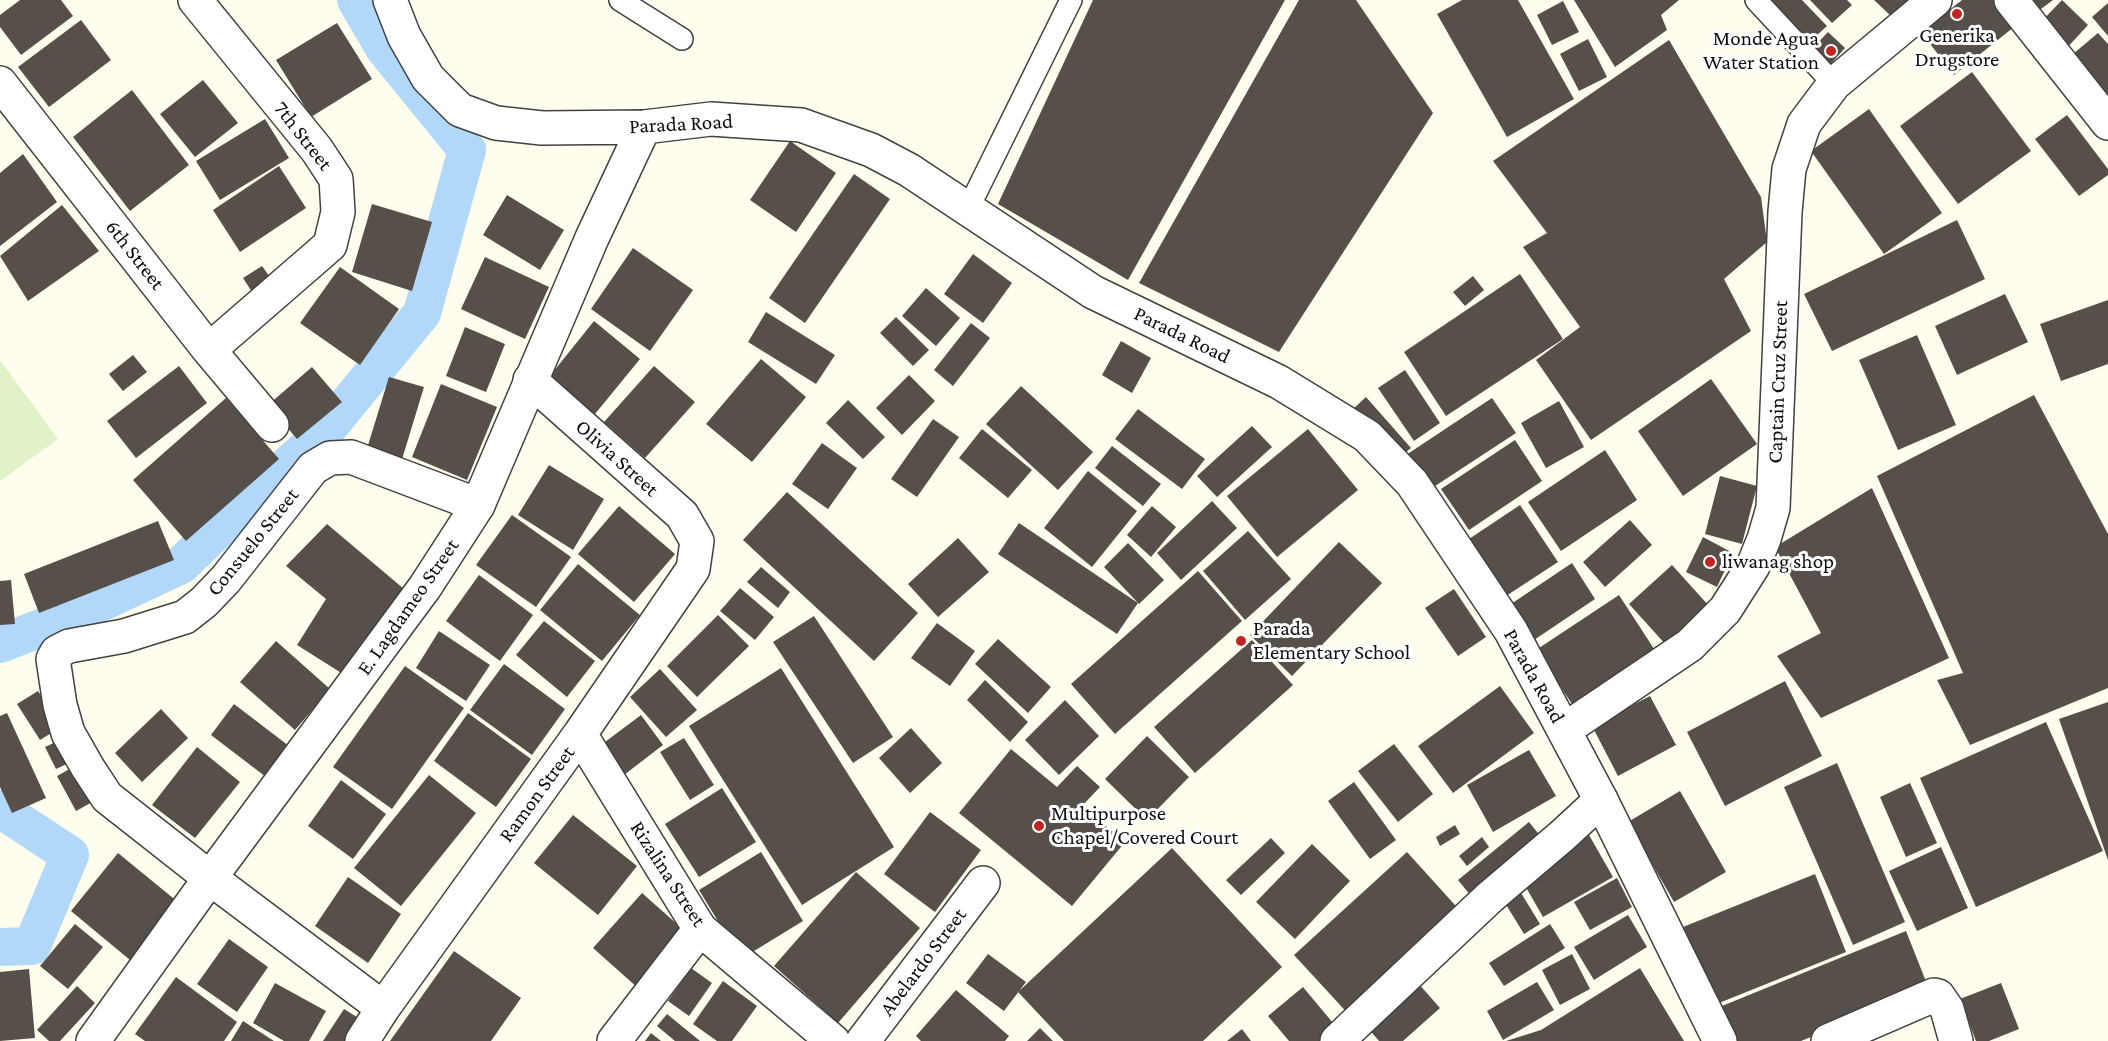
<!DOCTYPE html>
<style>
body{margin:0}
canvas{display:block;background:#fffdee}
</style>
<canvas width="2108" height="1041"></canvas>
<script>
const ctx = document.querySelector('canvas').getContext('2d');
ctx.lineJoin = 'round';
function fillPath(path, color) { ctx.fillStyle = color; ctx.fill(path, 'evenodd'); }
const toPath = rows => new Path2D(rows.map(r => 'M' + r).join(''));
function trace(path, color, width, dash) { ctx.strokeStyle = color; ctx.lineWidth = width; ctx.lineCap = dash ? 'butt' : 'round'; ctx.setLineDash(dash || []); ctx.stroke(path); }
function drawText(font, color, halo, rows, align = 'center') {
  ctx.font = font + ' "Crimson Pro",serif'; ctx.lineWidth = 6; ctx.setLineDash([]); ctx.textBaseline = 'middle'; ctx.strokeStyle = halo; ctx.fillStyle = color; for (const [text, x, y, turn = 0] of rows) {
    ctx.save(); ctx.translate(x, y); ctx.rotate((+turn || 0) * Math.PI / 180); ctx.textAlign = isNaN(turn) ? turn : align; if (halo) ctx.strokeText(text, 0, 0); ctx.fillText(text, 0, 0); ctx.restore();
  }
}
const pitch = toPath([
 [0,360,58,439,0,481]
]);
const canal = toPath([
 [0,644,79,613,181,565,251,498,323,434,422,313,467,150,384,48,356,0],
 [0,809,70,855,32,946,0,947]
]);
const building = toPath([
 [20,0,61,0,73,16,21,55,0,27,0,15],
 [1093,0,1285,0,1128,280,998,204],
 [1299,0,1356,0,1433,113,1279,352,1139,283],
 [1462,0,1518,0,1574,99,1507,137,1437,14],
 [1574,0,1679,0,1661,15,1667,30,1615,67],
 [1764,0,1802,0,1827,26,1805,46],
 [1810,0,1847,0,1852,5,1832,23],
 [1874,0,1909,0,1892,17],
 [1962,0,1993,0,2014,27,1954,75,1921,32],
 [2022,0,2053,0,2033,15],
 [2062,0,2088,25,2065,50,2038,25],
 [1563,1,1579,32,1552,45,1537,15],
 [2108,3,2108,36,2092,17],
 [81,20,111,60,49,107,18,67],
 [337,23,372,79,311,117,276,60],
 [1828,32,1845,48,1827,68,1810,51],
 [2098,33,2108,44,2108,103,2067,59],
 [1588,39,1607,77,1579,91,1560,54],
 [1669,40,1761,197,1767,242,1724,279,1751,331,1591,440,1536,360,1580,327,1523,247,1547,233,1493,161],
 [1972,72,2031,151,1958,204,1900,126],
 [203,80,238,123,195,157,160,114],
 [132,90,189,165,130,211,73,137],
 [1869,109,1942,213,1884,254,1811,151],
 [2067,115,2108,169,2108,175,2079,196,2035,139],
 [265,119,289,158,220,200,196,161],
 [790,141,836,173,796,232,750,200],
 [23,154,57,202,0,246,0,173],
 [279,166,306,208,240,252,213,210],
 [854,174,890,199,805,323,769,298],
 [507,195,564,230,540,270,483,235],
 [372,204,432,222,412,291,352,272],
 [62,205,99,251,28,301,0,256],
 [1957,220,1985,279,1832,351,1804,294],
 [633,248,693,290,650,351,591,309],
 [973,254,1012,283,983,323,944,294],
 [485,257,549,287,525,339,461,309],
 [262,266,272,280,252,292,243,278],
 [340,267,399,309,360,365,300,323],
 [1520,274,1563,339,1446,416,1404,352],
 [1473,276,1484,290,1465,306,1453,292],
 [926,288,960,318,936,346,902,316],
 [2005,294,2028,342,1957,375,1935,326],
 [2108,300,2108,364,2061,381,2040,324],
 [766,312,835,355,816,384,748,342],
 [896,317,929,350,913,366,880,333],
 [594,321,640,359,595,414,549,377],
 [971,323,990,338,953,386,934,370],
 [465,327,505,344,486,392,446,376],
 [1917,335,1956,425,1898,450,1859,360],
 [1121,341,1151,358,1132,393,1102,375],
 [133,355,147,372,123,391,109,374],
 [761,359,806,397,752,462,706,424],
 [179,366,207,403,136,458,107,421],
 [654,366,695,402,645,458,604,422],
 [312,367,342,402,297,439,268,405],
 [1405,370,1440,423,1414,441,1378,388],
 [909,375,935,401,902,435,876,408],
 [389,377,424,387,400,466,365,455],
 [1711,379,1757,444,1683,496,1638,431],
 [441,384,497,407,467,480,412,457],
 [1021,386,1093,452,1058,490,986,424],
 [2034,395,2108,534,2108,688,1970,745,1937,680,1963,673,1877,476],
 [1366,397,1411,448,1396,460,1352,410],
 [226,398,279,459,186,541,133,480],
 [1492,398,1516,433,1429,490,1406,455],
 [848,400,885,437,863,459,826,423],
 [1559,401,1584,447,1546,468,1521,423],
 [1138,409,1205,459,1182,489,1115,439],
 [933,419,959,437,917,497,891,479],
 [1252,426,1272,447,1217,497,1197,476],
 [982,429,1032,470,1008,498,959,458],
 [1308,429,1358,490,1277,557,1227,496],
 [1515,440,1542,481,1469,530,1441,489],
 [822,443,857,468,828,509,792,484],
 [1112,446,1161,484,1143,506,1095,468],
 [1605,450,1637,500,1561,551,1528,502],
 [549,465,604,499,573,550,518,515],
 [1088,471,1137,511,1092,567,1044,528],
 [1720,476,1757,486,1742,544,1705,534],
 [1872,488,1949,658,1821,718,1777,656,1821,633,1775,547],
 [787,492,918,613,874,661,743,540],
 [1212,501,1237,528,1181,580,1157,553],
 [1520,505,1558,562,1506,596,1469,539],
 [619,506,675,554,634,602,578,554],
 [1152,506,1176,527,1151,557,1127,535],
 [512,515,571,557,536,607,476,565],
 [1630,520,1652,545,1605,587,1583,562],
 [158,521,174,560,39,613,24,574],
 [1019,523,1138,603,1117,634,998,554],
 [327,524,404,589,343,674,297,645,326,599,286,566],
 [1248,531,1291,579,1245,620,1203,571],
 [1703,537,1733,553,1717,587,1686,572],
 [958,538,989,572,938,617,908,584],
 [1339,542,1382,583,1292,676,1250,635],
 [1128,543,1164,580,1139,604,1104,567],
 [1572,563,1595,599,1534,640,1511,604],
 [578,564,640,615,602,661,540,610],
 [1672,565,1710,607,1667,646,1629,604],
 [761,567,790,592,778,608,747,582],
 [1198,571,1242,621,1115,734,1071,684],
 [479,575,533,615,500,661,446,621],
 [11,580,15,624,0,625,0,581],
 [740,588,774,617,755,640,720,611],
 [1454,589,1486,637,1458,656,1425,608],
 [1619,595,1658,655,1576,710,1536,650],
 [718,615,749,646,697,697,667,666],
 [814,616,893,737,853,763,773,642],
 [544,621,595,661,567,697,516,655],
 [937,623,975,651,950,686,911,658],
 [439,631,490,665,466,701,416,668],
 [998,639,1051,687,1028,713,975,664],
 [1252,640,1293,685,1195,773,1154,727],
 [276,641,330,689,295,730,240,682],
 [504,664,565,709,532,755,470,710],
 [405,666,464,708,392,809,333,767],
 [781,668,894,847,802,905,689,726],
 [660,669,697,710,666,737,630,697],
 [985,680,1028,722,1010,742,967,700],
 [1785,681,1822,756,1725,806,1687,732],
 [1500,686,1534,733,1453,793,1418,746],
 [38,691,61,727,40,740,17,704],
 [1650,696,1676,745,1618,776,1592,726],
 [1065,700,1099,736,1059,775,1025,740],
 [2108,702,2108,860,2059,719],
 [234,704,289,746,266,777,211,735],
 [161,709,188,738,142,782,115,753],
 [7,713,46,798,12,813,0,787,0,716],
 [468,713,531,759,496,807,434,761],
 [641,715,663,745,624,775,601,745],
 [2046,722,2103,851,1976,907,1920,778],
 [911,728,942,763,910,793,879,758],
 [1147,736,1189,777,1147,820,1105,779],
 [684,738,714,785,690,800,660,752],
 [62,739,73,761,56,769,45,747],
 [1394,744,1433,794,1398,822,1358,771],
 [197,747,240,782,195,838,152,805],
 [1011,749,1057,787,1077,766,1100,787,1082,806,1125,842,1072,906,959,813],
 [1529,750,1556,796,1493,832,1467,785],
 [1837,763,1905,922,1853,945,1784,787],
 [77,765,96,800,76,811,57,776],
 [429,775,476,813,401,906,354,868],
 [341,780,386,814,353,859,308,826],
 [1354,782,1396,840,1370,859,1328,801],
 [1910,783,1937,843,1906,857,1880,797],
 [722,788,756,842,699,877,665,824],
 [1680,791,1726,872,1674,902,1628,822],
 [930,812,981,850,935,912,884,874],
 [573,815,637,866,598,915,534,863],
 [1529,822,1546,843,1475,901,1458,880],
 [1455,825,1460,834,1440,846,1436,837],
 [1589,835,1613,877,1543,917,1519,875],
 [1482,837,1489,847,1467,866,1459,856],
 [1271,838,1285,853,1241,895,1226,880],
 [1312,844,1350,881,1295,939,1256,902],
 [1941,847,1968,908,1917,931,1889,871],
 [1172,848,1282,967,1203,1041,1064,1041,1018,992],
 [761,852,803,921,741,959,699,890],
 [1407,852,1464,915,1352,1018,1294,955],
 [118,853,184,907,136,965,71,911],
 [856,872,920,928,838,1023,774,966],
 [1815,874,1846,952,1714,1005,1683,927],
 [348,877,401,914,368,963,315,926],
 [1617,878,1632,907,1590,930,1574,902],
 [1518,888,1540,924,1524,934,1502,898],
 [642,893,687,933,638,988,593,948],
 [1628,915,1647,947,1594,980,1574,947],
 [75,924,103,947,68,989,40,966],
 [1550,924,1565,948,1504,986,1489,963],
 [1906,931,1929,989,1801,1041,1737,1041,1722,1006],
 [229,939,268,967,237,1012,197,984],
 [454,951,521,998,491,1041,390,1041],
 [988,954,1026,982,1004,1011,966,983],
 [1572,954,1590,989,1560,1005,1542,970],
 [691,968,712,983,689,1016,668,1001],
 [1640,968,1684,1041,1506,1041,1541,1030],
 [29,969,35,1038,0,1041,0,972],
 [176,977,237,1022,224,1041,145,1041,135,1034],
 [723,981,757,1006,732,1041,717,1041,693,1024],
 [1537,982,1554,1010,1503,1040,1487,1011],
 [275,983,326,1011,309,1041,284,1041,253,1023],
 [1418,983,1440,1008,1403,1041,1379,1041,1367,1027],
 [2001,983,2019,1029,1989,1041,1976,1041,1960,999],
 [77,986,95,1003,60,1041,49,1041,37,1030],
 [1303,987,1338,1029,1324,1041,1289,1041,1268,1016],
 [956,990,1009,1036,1005,1041,921,1041,916,1036],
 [344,1009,360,1019,346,1041,323,1041],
 [667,1014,700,1041,675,1041,657,1026],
 [243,1021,274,1041,231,1041],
 [1040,1028,1053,1041,1027,1041],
 [1242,1029,1251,1041,1227,1041],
 [651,1033,661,1041,645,1041]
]);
const service = toPath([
 [620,0,682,39],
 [1756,0,1834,84],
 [968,209,1071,0]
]);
const minor = toPath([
 [195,0,317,150,336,179,338,212,330,245,209,350],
 [2011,0,2108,123],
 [0,83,209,350,272,425],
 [580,734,700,929,833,1041],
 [383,1008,210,878,107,797,88,768,68,733,60,705,53,659,57,652,69,646,124,636,185,617,204,602,226,579,313,468,330,458,351,457,478,505],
 [362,1041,383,1008,580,734,693,569,697,541,682,515,530,380],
 [614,1041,700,929],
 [863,1041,983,883],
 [1337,1041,1490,897,1562,836,1601,800],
 [1828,1041,1934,995,1938,996,1947,1009,1956,1041]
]);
const tertiary = toPath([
 [390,0,404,36,428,78,460,110,496,123,542,128,644,127,711,119,801,125,871,150,909,170,1093,292,1279,382,1367,436,1412,483,1511,631,1601,800,1720,1041],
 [1564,730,1690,645,1725,610,1753,566,1764,539,1773,508,1785,212,1789,169,1804,124,1834,84,1935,0],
 [93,1041,210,878,425,587,478,505,592,238,644,127]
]);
const markers = [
 [1957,14,6,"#c32420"],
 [1831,51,6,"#c32420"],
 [1710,562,6,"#c32420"],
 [1241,641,6,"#c32420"],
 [1039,826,6,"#c32420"]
];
const poiNames = [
 ["Generika",1957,36,"center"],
 ["Drugstore",1957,60,"center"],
 ["Monde Agua",1819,39,"right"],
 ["Water Station",1819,63,"right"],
 ["liwanag shop",1722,562],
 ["Parada",1253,629],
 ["Elementary School",1253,653],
 ["Multipurpose",1051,814],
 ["Chapel/Covered Court",1051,838]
];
const streetNames = [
 ["Parada Road",681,124,-3],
 ["7th Street",303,136,52],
 ["6th Street",135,255,52],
 ["Parada Road",1182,335,26],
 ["Captain Cruz Street",1778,382,-88],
 ["Olivia Street",617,458,42],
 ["Consuelo Street",253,542,-51],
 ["E. Lagdameo Street",408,607,-55],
 ["Parada Road",1534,676,61],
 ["Ramon Street",537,794,-54],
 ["Rizalina Street",668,874,57],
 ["Abelardo Street",923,962,-53]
];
fillPath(pitch, '#e1f2c9');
trace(canal, '#b1d8f8', 38);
fillPath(building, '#57504a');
trace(service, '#414141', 24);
trace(minor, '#414141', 36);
trace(tertiary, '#414141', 36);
trace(service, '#fff', 21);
trace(minor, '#fff', 33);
trace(tertiary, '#fff', 33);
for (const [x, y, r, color] of markers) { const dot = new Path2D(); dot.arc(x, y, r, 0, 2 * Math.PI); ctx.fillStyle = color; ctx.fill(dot); trace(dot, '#fff', 2); }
drawText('21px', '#0e0e0e', '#fff', poiNames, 'left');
drawText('21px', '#0e0e0e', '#fff', streetNames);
</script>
